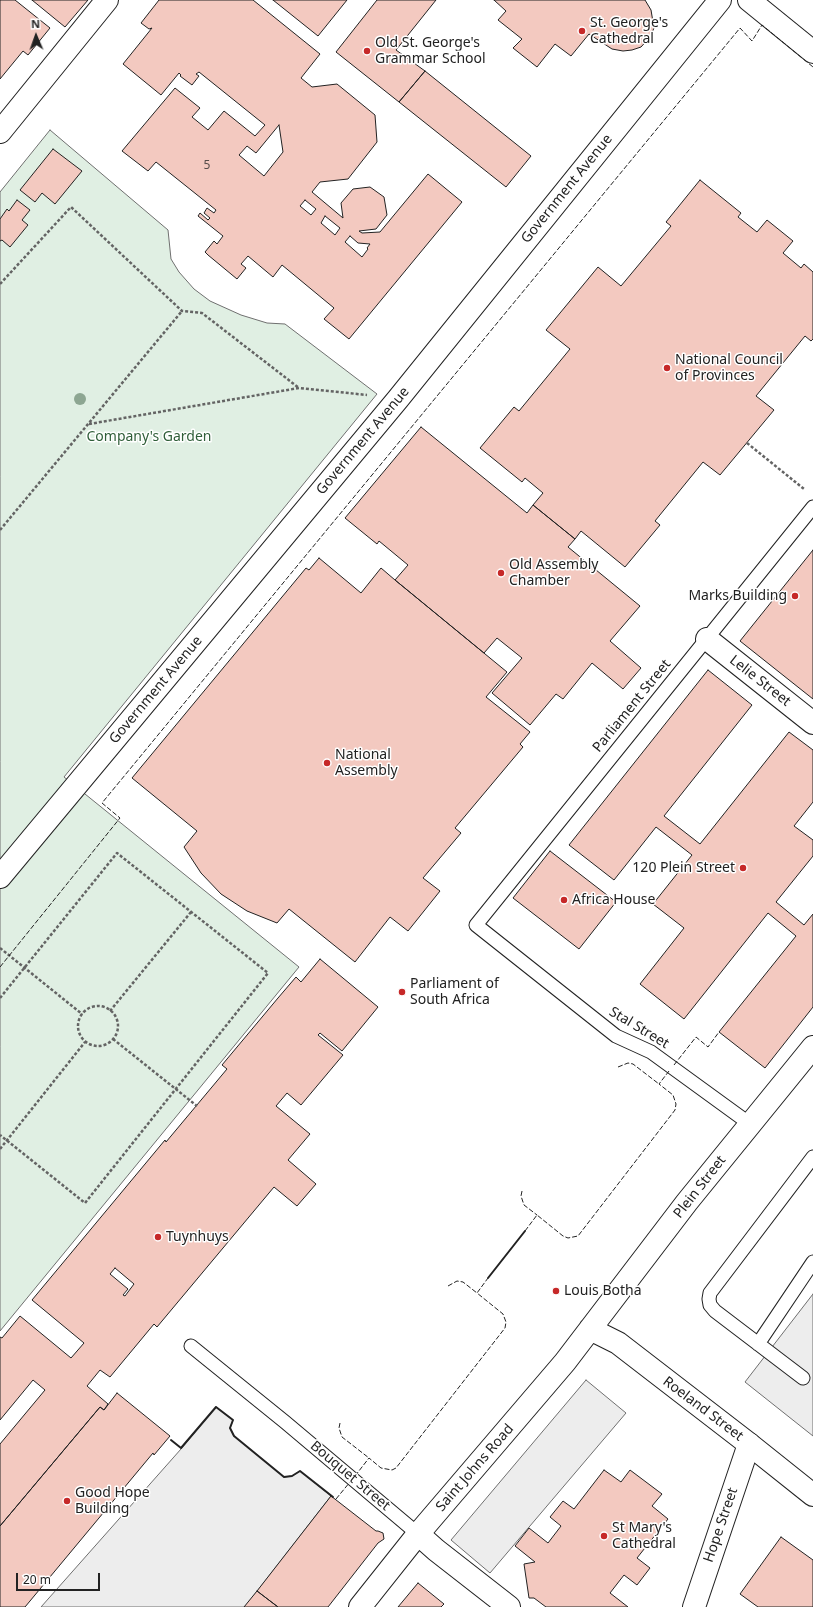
<!DOCTYPE html>
<style>
body{margin:0}
#map{position:relative;width:813px;height:1607px;overflow:hidden;background:#fff;font-family:"Noto Sans",sans-serif}
canvas{display:block}
.north{position:absolute;left:16px;top:16px;width:40px;height:40px;-webkit-text-stroke:3px #fff;paint-order:stroke;rotate:358deg;font-size:11px;font-weight:700;line-height:16px;text-align:center;color:#222}
.north::after{content:'';display:block;margin:auto;width:14px;height:18px;background:#222;clip-path:polygon(50% 0,100% 100%,50% 72%,0 100%)}
.scale{position:absolute;left:16px;top:1573px;width:84px;height:18px;box-sizing:border-box;border:2px solid #222;border-top:0;padding-left:5px;font-size:12px;line-height:14px;white-space:nowrap;color:#222;-webkit-text-stroke:3px #fff;paint-order:stroke}
</style>
<div id="map">
<canvas width="813" height="1607"></canvas>
<div class="north">N</div>
<div class="scale">20 m</div>
</div>
<script>
const ctx = document.querySelector('canvas').getContext('2d');
ctx.lineJoin = 'round';
function fillPath(path, color) { ctx.fillStyle = color; ctx.fill(path, 'evenodd'); }
const toPath = rows => new Path2D(rows.map(r => 'M' + r).join(''));
function trace(path, color, width, dash) { ctx.strokeStyle = color; ctx.lineWidth = width; ctx.lineCap = dash ? 'butt' : 'round'; ctx.setLineDash(dash || []); ctx.stroke(path); }
function drawText(font, color, halo, rows, align = 'center') {
  ctx.font = font + ' "Noto Sans",sans-serif'; ctx.lineWidth = 3; ctx.setLineDash([]); ctx.textBaseline = 'middle'; ctx.strokeStyle = halo; ctx.fillStyle = color; for (const [text, x, y, turn = 0] of rows) {
    ctx.save(); ctx.translate(x, y); ctx.rotate((+turn || 0) * Math.PI / 180); ctx.textAlign = isNaN(turn) ? turn : align; if (halo) ctx.strokeText(text, 0, 0); ctx.fillText(text, 0, 0); ctx.restore();
  }
}
const green = toPath([
 [50,130,168,230,171,259,179,272,194,289,210,301,241,315,267,323,285,324,377,394,64,777,299,967,0,1331,0,192,50,130]
]);
const parking = toPath([
 [813,1294,813,1436,745,1382,813,1294],
 [586,1380,626,1413,490,1573,451,1540,586,1380],
 [216,1407,233,1420,230,1428,234,1436,284,1477,292,1476,300,1471,331,1496,245,1607,41,1607,181,1449,216,1407]
]);
const building = toPath([
 [0,0,15,0,50,28,28,55,23,51,0,79,0,0],
 [32,0,88,0,65,27,32,0],
 [159,0,253,0,320,54,301,78,312,87,337,84,375,115,377,142,348,179,320,182,312,192,343,218,341,203,353,189,370,187,384,197,387,215,376,229,359,231,362,233,380,232,428,174,462,202,349,339,324,319,334,308,282,265,273,277,248,256,241,264,246,268,237,279,208,255,205,252,214,241,217,244,223,236,198,216,200,213,208,220,210,218,204,213,207,208,214,213,216,210,156,162,148,171,122,151,175,88,200,108,192,117,208,130,224,111,255,136,265,125,199,72,196,74,199,76,192,85,180,76,181,75,179,73,161,95,123,64,152,28,149,29,141,23,159,0],
 [279,125,283,152,264,176,239,155,247,146,256,153,279,125],
 [305,200,316,209,311,215,300,206,305,200],
 [325,216,340,228,335,235,321,223,325,216],
 [350,236,358,243,370,244,367,248,368,249,362,257,345,242,350,236],
 [273,0,347,0,318,36,273,0],
 [377,0,436,0,396,50,425,71,399,102,336,52,377,0],
 [494,0,645,0,651,10,654,28,650,37,641,47,632,50,623,51,612,49,589,34,571,56,555,44,537,67,513,48,522,39,498,20,506,11,494,0],
 [425,71,531,156,506,187,399,102,425,71],
 [53,149,82,171,55,204,42,193,35,202,20,190,53,149],
 [700,180,741,213,738,217,757,232,767,220,793,241,783,253,801,268,804,264,813,272,813,339,811,341,805,336,756,396,774,410,720,475,703,462,655,521,660,525,625,567,581,531,575,539,533,505,543,493,525,478,522,482,480,448,514,407,519,411,570,349,546,330,598,267,621,286,671,226,666,222,700,180],
 [17,200,30,210,22,220,28,225,10,247,2,240,0,241,0,219,7,209,9,211,17,200],
 [421,427,527,513,533,505,575,539,568,547,640,606,610,641,641,668,623,689,592,663,563,699,556,694,530,725,492,693,522,658,497,638,484,653,395,580,408,565,379,541,377,544,345,518,421,427],
 [813,550,813,699,740,641,813,550],
 [319,558,361,593,381,568,395,580,507,672,486,697,530,732,520,744,523,747,455,828,461,833,423,878,440,891,408,931,390,917,355,962,289,909,277,923,247,911,221,894,201,873,184,847,197,831,132,778,306,568,309,570,319,558],
 [708,670,752,705,664,816,700,844,789,732,813,750,813,802,794,826,813,840,813,856,776,902,804,925,813,914,813,1007,765,1068,719,1032,796,936,768,913,684,1019,640,984,684,928,653,904,692,855,656,827,614,880,569,845,708,670],
 [550,851,616,902,579,949,513,898,550,851],
 [320,959,378,1007,342,1051,320,1033,318,1035,343,1055,301,1105,287,1093,276,1106,310,1134,288,1160,316,1184,297,1206,274,1187,157,1327,154,1324,110,1377,100,1370,87,1386,108,1404,104,1410,100,1407,0,1526,0,1444,45,1390,33,1380,0,1420,0,1337,2,1338,20,1316,71,1358,84,1343,32,1300,165,1140,166,1142,227,1069,222,1065,278,998,296,977,301,982,320,959],
 [115,1268,134,1284,125,1296,123,1295,128,1289,110,1274,115,1268],
 [117,1393,170,1436,154,1455,153,1453,25,1607,0,1607,0,1526,100,1407,104,1410,117,1393],
 [604,1470,621,1482,630,1470,662,1494,652,1506,668,1519,637,1558,650,1568,637,1585,624,1575,610,1593,628,1607,546,1607,534,1598,529,1598,524,1564,535,1562,515,1546,529,1528,548,1543,561,1526,550,1517,563,1501,574,1509,604,1470],
 [331,1496,376,1531,378,1531,383,1533,384,1539,378,1543,328,1607,278,1607,257,1591,331,1496],
 [781,1537,813,1560,813,1607,758,1607,740,1594,781,1537],
 [418,1583,444,1604,441,1607,398,1607,418,1583],
 [257,1591,278,1607,244,1607,257,1591]
]);
const path = toPath([
 [0,284,71,207,182,311,202,313,299,388],
 [89,424,299,388,367,395],
 [747,443,804,489],
 [0,530,182,311],
 [0,948,82,1014],
 [0,998,117,853,268,973,85,1203,0,1135],
 '78 1026a20 20 0 1 1 40 0a20 20 0 1 1-40 0Z',
 [110,1011,191,912],
 [113,1039,197,1106],
 [0,1149,85,1042]
]);
const lane = toPath([
 [750,1124,651,1052,616,1036,476,925,813,507],
 [758,1344,813,1262],
 [191,1346,285,1422,418,1534],
 [803,1378,715,1311,710,1305,709,1299,710,1293,813,1157]
]);
const street = toPath([
 [749,0,813,52],
 [0,132,107,0],
 [707,639,813,723],
 [0,877,398,399,720,0],
 [418,1534,436,1550,509,1607],
 [694,1607,749,1444]
]);
const secondary = toPath([
 [590,1329,618,1343,749,1444,813,1495],
 [360,1607,418,1534,565,1362,687,1202,813,1047]
]);
const fence = toPath([
 [0,967,120,818,102,803,740,28,752,41,762,25,813,67],
 [674,1065,696,1037,708,1047,719,1032],
 [618,1067,628,1063,633,1064,659,1084],
 [522,1191,521,1196,524,1205,537,1215],
 [525,1231,537,1215,563,1236,568,1238,578,1236,675,1110,676,1104,673,1095,659,1084,669,1071],
 [448,1286,457,1281,463,1282,477,1293],
 [340,1423,339,1428,342,1437,369,1458],
 [355,1476,369,1458,381,1468,392,1470,396,1468,505,1328,506,1322,503,1314,477,1293,488,1278],
 [336,1499,350,1482]
]);
const wall = toPath([
 [488,1278,525,1231],
 [171,1440,181,1448,216,1407,233,1420,230,1428,234,1436,284,1477,292,1476,300,1471,333,1497]
]);
const trees = [
 [80,399]
];
const markers = [
 [582,31,4,"#c62828"],
 [367,51,4,"#c62828"],
 [667,368,4,"#c62828"],
 [501,573,4,"#c62828"],
 [795,596,4,"#c62828"],
 [327,763,4,"#c62828"],
 [743,868,4,"#c62828"],
 [564,900,4,"#c62828"],
 [402,992,4,"#c62828"],
 [158,1237,4,"#c62828"],
 [556,1291,4,"#c62828"],
 [67,1501,4,"#c62828"],
 [604,1536,4,"#c62828"]
];
const numberNames = [
 ["5",207,166]
];
const poiNames = [
 ["St. George's",590,23],
 ["Cathedral",590,39],
 ["Old St. George's",375,43],
 ["Grammar School",375,59],
 ["National Council",675,360],
 ["of Provinces",675,376],
 ["Old Assembly",509,565],
 ["Chamber",509,581],
 ["Marks Building",787,596,"right"],
 ["National",335,755],
 ["Assembly",335,771],
 ["120 Plein Street",735,868,"right"],
 ["Africa House",572,900],
 ["Parliament of",410,984],
 ["South Africa",410,1000],
 ["Tuynhuys",166,1237],
 ["Louis Botha",564,1291],
 ["Good Hope",75,1493],
 ["Building",75,1509],
 ["St Mary's",612,1528],
 ["Cathedral",612,1544]
];
const streetNames = [
 ["Government Avenue",567,189,-51],
 ["Government Avenue",363,441,-50],
 ["Lelie Street",760,681,38],
 ["Government Avenue",156,690,-50],
 ["Parliament Street",632,706,-51],
 ["Stal Street",639,1028,31],
 ["Plein Street",700,1187,-52],
 ["Roeland Street",703,1409,37],
 ["Saint Johns Road",475,1468,-49],
 ["Bouquet Street",350,1476,40],
 ["Hope Street",721,1525,-71]
];
const parkNames = [
 ["Company's Garden",149,437]
];
fillPath(green, '#e0efe3');
trace(green, '#6f6f6f', 1);
fillPath(parking, '#ededed');
trace(parking, '#6f6f6f', 1);
fillPath(building, '#f3c9c0');
trace(building, '#222', 1);
trace(lane, '#222', 15);
trace(street, '#222', 24);
trace(secondary, '#222', 24);
trace(path, '#646464', 2.5, [3, 2]);
trace(lane, '#fff', 13);
trace(street, '#fff', 22);
trace(secondary, '#fff', 22);
trace(fence, '#222', 1, [5, 2]);
trace(wall, '#222', 2);
ctx.fillStyle = '#8da692';
for (const [x, y] of trees) { ctx.beginPath(); ctx.arc(x, y, 6, 0, 2 * Math.PI); ctx.fill(); }
for (const [x, y, r, color] of markers) { const dot = new Path2D(); dot.arc(x, y, r, 0, 2 * Math.PI); ctx.fillStyle = color; ctx.fill(dot); trace(dot, '#fff', 1.5); }
drawText('12px', '#564c4a', null, numberNames);
drawText('14px', '#222', '#fff', poiNames, 'left');
drawText('14px', '#222', '#fff', streetNames);
drawText('14px', '#2f5e38', '#fff', parkNames);
</script>
